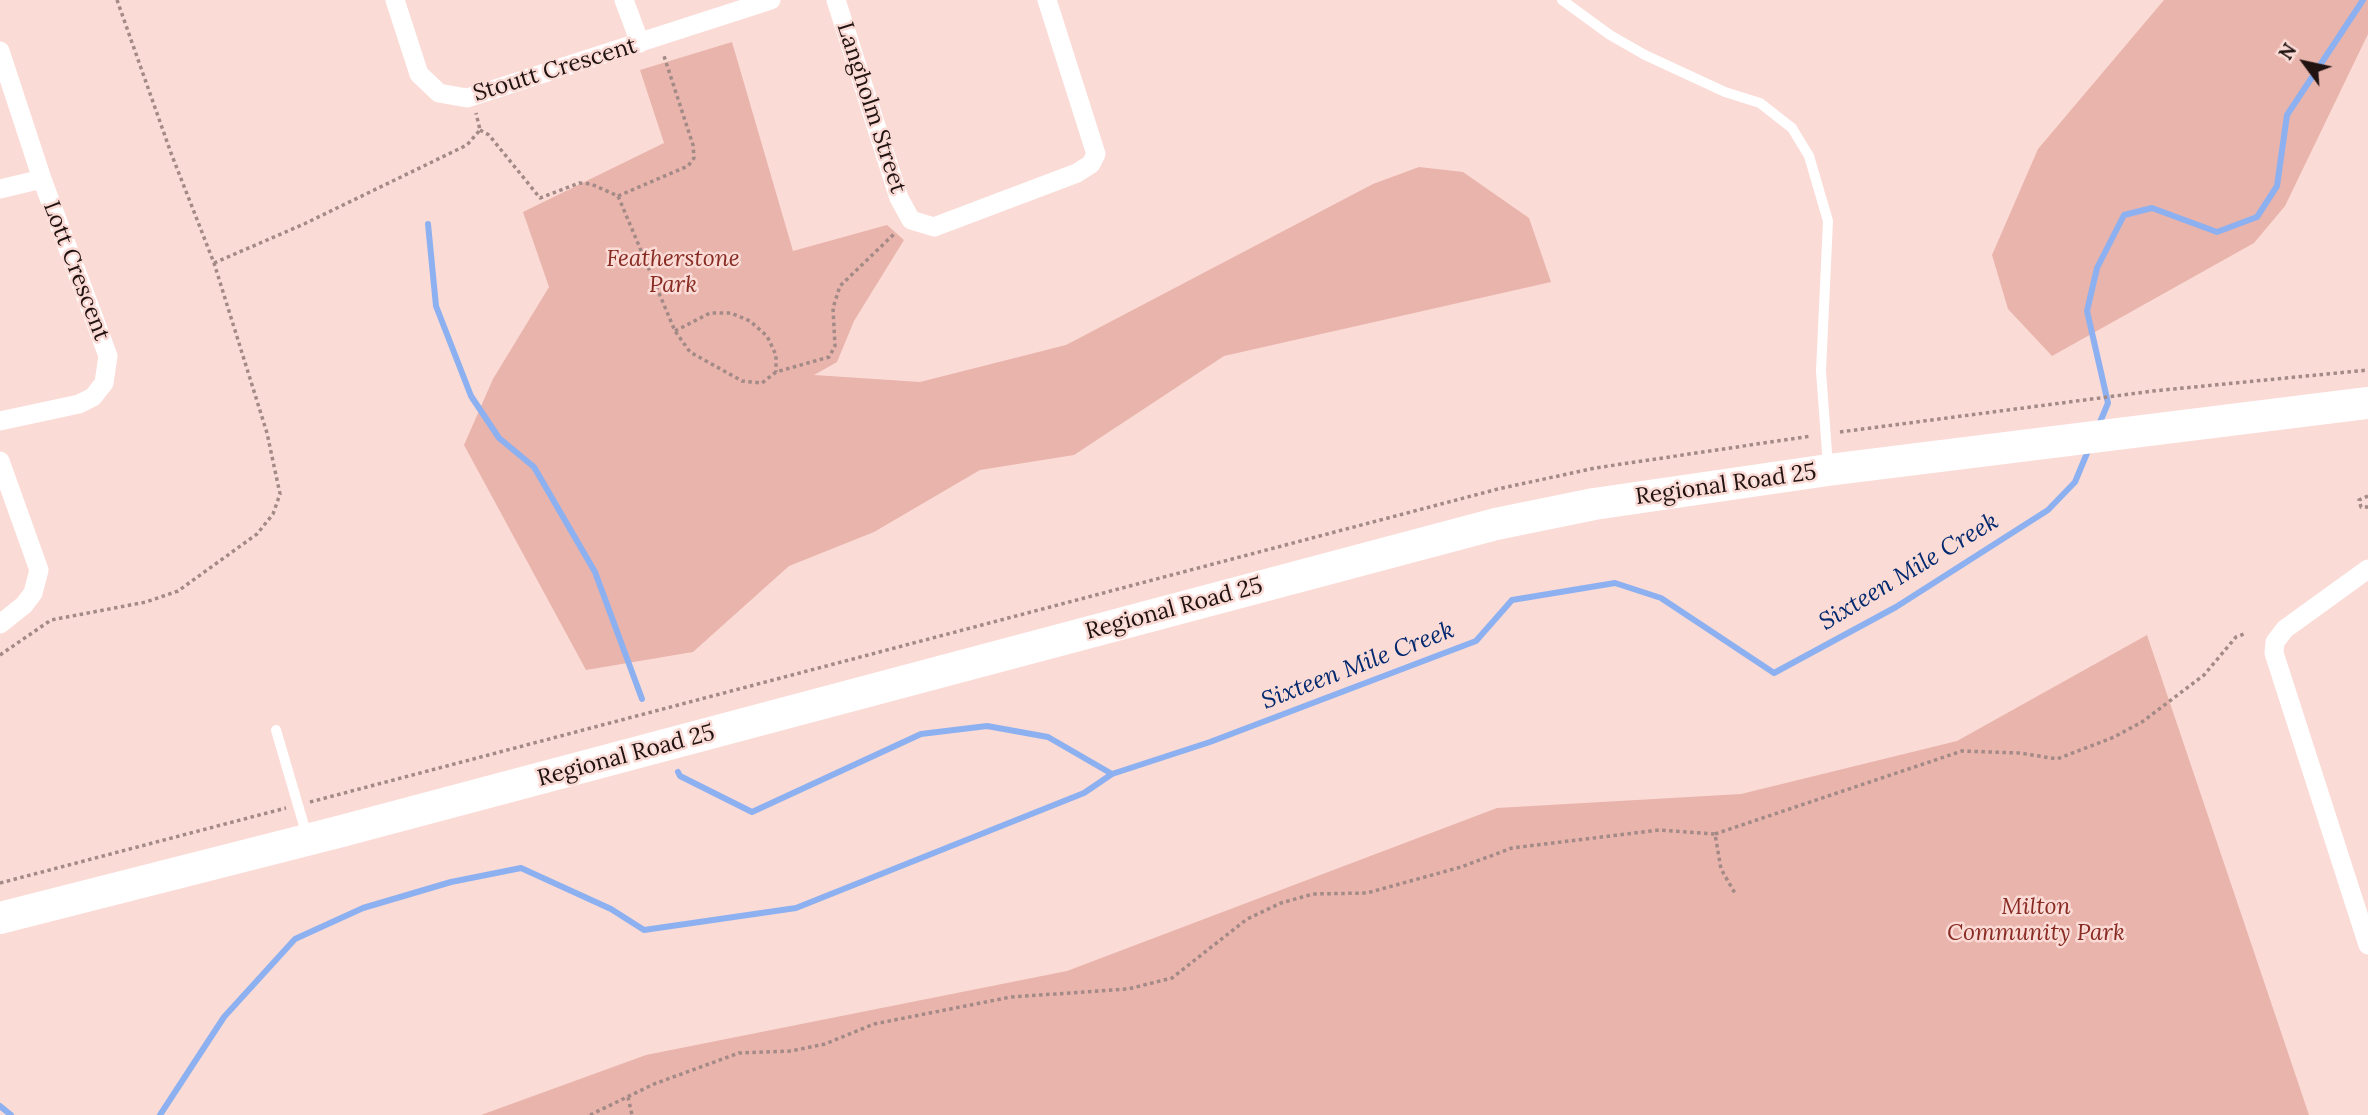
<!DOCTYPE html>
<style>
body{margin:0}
#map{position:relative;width:2368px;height:1115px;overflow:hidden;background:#fbdbd6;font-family:Lora,serif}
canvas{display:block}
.north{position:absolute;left:2270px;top:28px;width:70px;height:70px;-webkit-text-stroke:5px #fbdbd6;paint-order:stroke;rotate:303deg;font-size:19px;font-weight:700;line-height:28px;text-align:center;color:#211311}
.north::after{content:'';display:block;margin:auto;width:24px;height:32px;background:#211311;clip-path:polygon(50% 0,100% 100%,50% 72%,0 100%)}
</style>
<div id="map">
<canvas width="2368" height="1115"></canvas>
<div class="north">N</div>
</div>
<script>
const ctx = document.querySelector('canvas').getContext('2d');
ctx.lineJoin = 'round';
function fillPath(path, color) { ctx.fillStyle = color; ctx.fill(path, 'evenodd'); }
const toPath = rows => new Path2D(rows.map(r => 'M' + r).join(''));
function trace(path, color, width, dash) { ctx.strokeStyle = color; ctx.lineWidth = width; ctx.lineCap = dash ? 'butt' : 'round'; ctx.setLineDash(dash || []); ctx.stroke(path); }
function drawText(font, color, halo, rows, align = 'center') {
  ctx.font = font + ' Lora,serif'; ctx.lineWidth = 5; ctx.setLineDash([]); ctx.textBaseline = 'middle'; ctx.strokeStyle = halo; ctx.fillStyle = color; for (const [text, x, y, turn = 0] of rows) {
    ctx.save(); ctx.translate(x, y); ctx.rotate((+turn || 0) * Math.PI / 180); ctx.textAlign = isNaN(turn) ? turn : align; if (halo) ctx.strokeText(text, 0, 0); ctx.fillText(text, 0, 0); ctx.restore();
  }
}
const green = toPath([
 [2164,0,2368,0,2368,34,2285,206,2254,243,2052,356,2008,309,1992,255,2038,149],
 [732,42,793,251,887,225,904,240,854,321,837,362,814,375,920,382,1066,345,1373,184,1419,167,1463,172,1529,218,1551,282,1224,356,1074,455,980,470,874,532,789,566,693,652,586,670,464,445,493,379,549,287,523,212,664,143,640,70],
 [2147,635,2309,1115,481,1115,646,1055,1067,971,1497,808,1741,794,1957,741]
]);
const stream = toPath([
 [428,224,436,306,471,396,499,438,534,467,595,572,642,699],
 [2098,427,2108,403,2087,311,2097,268,2124,215,2152,208,2217,232,2257,217,2277,186,2287,115,2363,0],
 [678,772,680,776,752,812,921,734,987,726,1048,737,1112,774],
 [0,1106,11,1115],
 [160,1115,224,1017,295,939,363,908,451,882,521,868,611,909,644,930,796,908,1084,793,1112,774,1210,742,1476,641,1512,600,1615,583,1661,598,1774,673,1896,607,2048,510,2075,482,2090,446]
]);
const path = toPath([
 [480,130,489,135,540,198,579,183,591,184,618,196,675,331,690,352,742,381,762,383,776,372,829,357,835,346,833,308,840,286,894,234],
 [618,196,688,166,694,158,693,145,664,56],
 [214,263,304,224,467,145,480,130,476,113],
 [675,331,710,313,731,313,750,321,767,336,776,355,776,372],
 [1840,432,2153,391,2368,370],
 [2368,496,2359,500,2361,507,2368,507],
 [0,655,51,620,146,602,178,591,257,534,273,514,280,494,267,433,214,263,171,153,117,0],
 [310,802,1498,489,1595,468,1811,436],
 [1715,834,1962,751,2020,753,2057,759,2114,737,2142,722,2204,675,2236,637,2244,634],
 [0,883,286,808],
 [628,1097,632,1115],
 [590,1115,654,1084,739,1053,791,1051,825,1044,874,1024,1011,997,1128,989,1172,978,1247,919,1281,903,1313,894,1367,893,1461,867,1512,848,1659,830,1715,834,1721,869,1736,895]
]);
const service = toPath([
 [1562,0,1610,35,1645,55,1725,92,1760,103,1792,128,1809,156,1828,221,1821,371,1828,466],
 [276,730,307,836]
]);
const minor = toPath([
 [395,0,419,74,439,93,467,98,771,0],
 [624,0,640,43],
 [836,0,899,198,911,220,934,227,1077,173,1091,164,1096,154,1047,0],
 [0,51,42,179,108,356,104,383,93,397,79,404,0,421],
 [0,189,42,179],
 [0,461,39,570,33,593,24,605,0,624],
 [2368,569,2285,629,2275,642,2274,653,2368,945]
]);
const primary = toPath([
 [0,918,338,832,1496,524,1594,504,1828,470,2368,403]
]);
const streetNames = [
 ["Stoutt Crescent",555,70,-17],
 ["Langholm Street",871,108,72],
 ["Lott Crescent",76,271,69],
 ["Regional Road 25",1726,485,-8],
 ["Regional Road 25",1174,609,-15],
 ["Regional Road 25",626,756,-15]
];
const parkNames = [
 ["Featherstone",673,259],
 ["Park",673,285],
 ["Milton",2036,907],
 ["Community Park",2036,933]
];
const waterNames = [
 ["Sixteen Mile Creek",1909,572,-31],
 ["Sixteen Mile Creek",1358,666,-21]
];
fillPath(green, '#e9b4ac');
trace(stream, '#8db1f0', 6);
trace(path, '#a38a87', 3.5, [3.5, 3.5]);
trace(service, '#fff', 10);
trace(minor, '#fff', 19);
trace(primary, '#fff', 32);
drawText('23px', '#211311', '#fbdbd6', streetNames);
drawText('italic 23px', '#882b23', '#fbdbd6', parkNames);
drawText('italic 24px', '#02296f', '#fbdbd6', waterNames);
</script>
